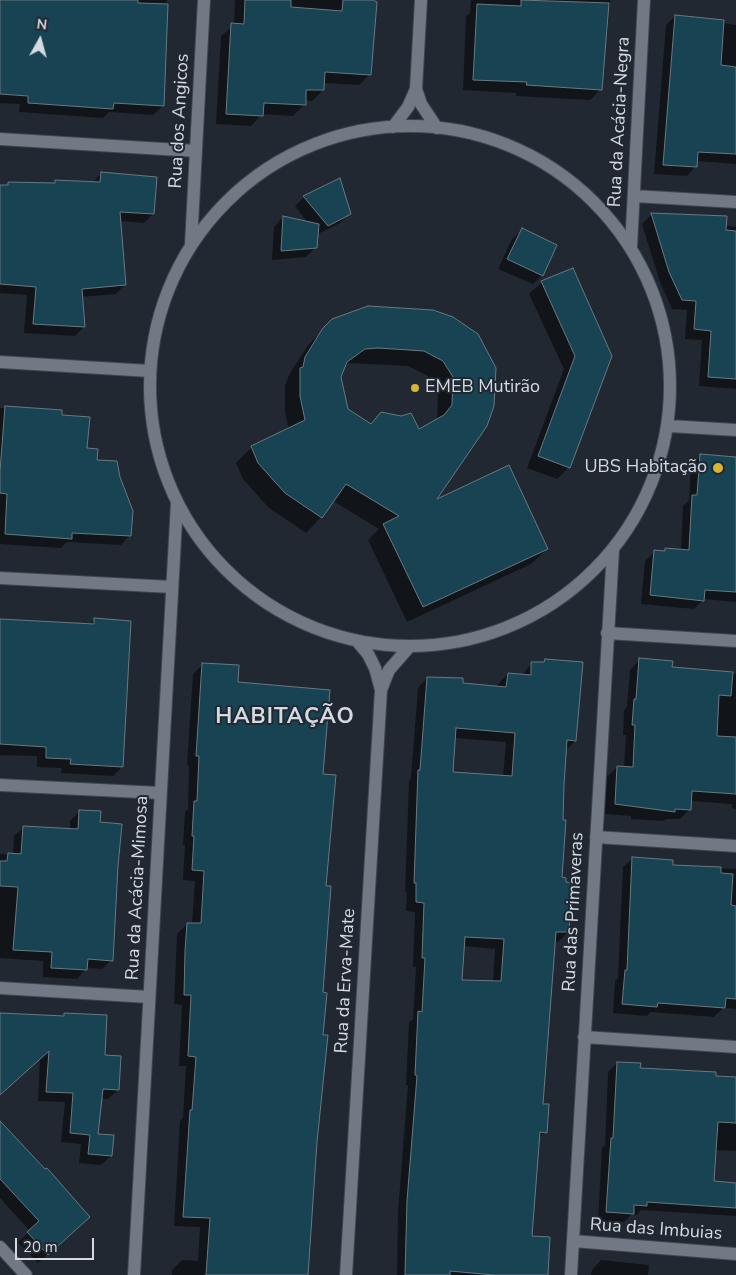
<!DOCTYPE html>
<meta charset="utf-8">
<style>
body{margin:0}
#map{position:relative;width:736px;height:1275px;overflow:hidden;background:#212832;font-family:"Nunito Sans",sans-serif}
canvas{display:block}
.north{position:absolute;left:15px;top:15px;width:50px;height:50px;-webkit-text-stroke:4px #212832;paint-order:stroke;rotate:7deg;font-size:14px;font-weight:700;line-height:20px;text-align:center;color:#d5dae0}
.north::after{content:'';display:block;margin:auto;width:18px;height:22px;background:#d5dae0;clip-path:polygon(50% 0,100% 100%,50% 72%,0 100%)}
.scale{position:absolute;left:15px;top:1238px;width:79px;height:22px;box-sizing:border-box;border:2px solid #d5dae0;border-top:0;padding-left:6px;font-size:15px;line-height:18px;white-space:nowrap;color:#d5dae0;-webkit-text-stroke:4px #212832;paint-order:stroke}
</style>
<div id="map">
<canvas width="736" height="1275"></canvas>
<div class="north">N</div>
<div class="scale">20 m</div>
</div>
<script>
const ctx = document.querySelector('canvas').getContext('2d');
ctx.lineJoin = 'round';
function fillPath(path, color) { ctx.fillStyle = color; ctx.fill(path, 'evenodd'); }
const toPath = rows => new Path2D(rows.map(r => 'M' + r).join(''));
function trace(path, color, width, dash) { ctx.strokeStyle = color; ctx.lineWidth = width; ctx.lineCap = dash ? 'butt' : 'round'; ctx.setLineDash(dash || []); ctx.stroke(path); }
function drawText(font, color, halo, rows, align = 'center') {
  ctx.font = font + ' "Nunito Sans",sans-serif'; ctx.lineWidth = 4; ctx.setLineDash([]); ctx.textBaseline = 'middle'; ctx.strokeStyle = halo; ctx.fillStyle = color; for (const [text, x, y, turn = 0] of rows) {
    ctx.save(); ctx.translate(x, y); ctx.rotate((+turn || 0) * Math.PI / 180); ctx.textAlign = isNaN(turn) ? turn : align; if (halo) ctx.strokeText(text, 0, 0); ctx.fillText(text, 0, 0); ctx.restore();
  }
}
const shadow = toPath([
 [0,0,167,0,163,106,153,115,109,112,103,118,19,112,20,104,0,103],
 [235,0,375,0,370,74,359,85,323,83,323,90,312,101,304,100,304,105,293,116,262,114,251,126,216,124,221,36,234,25],
 [471,0,610,0,607,37,604,40,601,89,590,100,516,96,516,93,463,90,466,16,470,13],
 [675,16,736,25,736,164,697,161,696,166,687,176,654,174,666,25],
 [102,173,153,214,144,223,120,221,125,284,116,294,81,297,84,327,75,336,24,333,27,295,0,293,0,186,6,186,9,183,52,185,56,181,92,183],
 [304,197,349,214,340,223,316,235,316,247,306,257,272,260,274,227,283,217,308,223,295,206],
 [652,214,736,227,736,389,699,386,702,340,685,339,687,310,672,309,660,282,642,224],
 [522,230,542,275,533,284,498,269,512,239],
 [542,282,611,356,569,467,557,479,527,468,564,369,529,294],
 [325,328,477,335,434,502,547,549,531,564,407,622,368,540,379,529,333,501,321,517,306,533,269,508,243,479,236,463,252,447,289,430,285,412,285,385,290,373,309,344],
 [348,363,408,366,428,376,438,393,437,421,419,431,381,413,369,425,347,409,340,377,344,367],
 [0,408,61,411,61,417,96,462,130,535,121,545,67,542,61,548,0,544],
 [701,456,736,458,736,602,704,599,694,609,641,604,645,561,655,552,681,551,683,506,689,500,691,465],
 [95,619,122,767,113,776,61,773,62,768,37,767,37,756,0,755,0,620,89,625],
 [640,659,671,669,736,674,736,809,732,808,732,804,691,801,690,809,680,819,666,819,663,821,631,819,631,816,605,814,607,777,617,767,624,767,626,735,623,735,624,710,627,707,630,670],
 [545,660,575,741,565,751,562,785,561,878,568,932,558,942,554,941,542,1105,545,1132,538,1139,531,1237,546,1275,397,1275,398,1212,408,1085,406,1085,409,1022,413,1019,416,967,413,967,415,912,406,911,407,893,405,892,409,781,411,778,418,688,427,678,498,687,498,684,508,674,522,675,532,663,542,664],
 [454,738,506,742,503,777,452,773],
 [463,946,495,949,493,982,461,982],
 [203,664,237,683,321,775,324,887,322,1036,327,1036,316,1142,308,1275,172,1275,172,1270,182,1260,198,1261,200,1227,174,1226,180,1121,183,1118,186,1066,179,1066,182,1005,174,1004,177,934,187,924,192,924,195,881,183,880,185,845,183,845,185,812,188,809,189,766,187,765,193,674],
 [80,811,98,823,116,866,111,960,102,969,86,968,77,979,43,977,43,961,0,958,0,854,13,855,14,836,24,827,70,830,70,821],
 [633,858,672,866,736,869,736,1009,723,1008,714,1017,650,1012,647,1016,613,1013,615,981,618,978,623,867],
 [0,1014,61,1018,64,1015,103,1056,118,1090,108,1099,100,1098,97,1135,111,1156,101,1165,79,1163,81,1144,61,1142,65,1102,38,1101,40,1058,0,1094],
 [617,1063,639,1069,736,1079,736,1151,715,1150,712,1183,736,1184,736,1216,641,1210,637,1215,632,1214,624,1222,598,1221,602,1148,605,1146,608,1072],
 [0,1121,79,1226,38,1263,18,1242,30,1231,0,1198],
 [601,1260,649,1265,648,1275,591,1275,592,1270]
]);
const building = toPath([
 [0,0,138,0,138,3,168,4,164,106,114,103,113,109,28,103,28,96,0,94,0,0],
 [245,0,291,0,291,7,342,11,343,0,373,0,377,2,371,75,325,72,324,90,306,90,306,105,264,103,263,116,226,114,231,23,244,24,245,0],
 [521,0,609,3,602,90,526,85,527,82,473,80,477,4,521,6,521,0],
 [675,15,724,20,721,65,736,67,736,154,698,152,697,167,663,165,675,15],
 [101,172,157,177,154,214,120,212,126,285,82,289,85,327,33,324,36,287,0,284,0,185,8,185,8,182,55,183,55,180,100,182,101,172],
 [340,178,351,214,328,226,303,196,340,178],
 [651,213,727,216,726,230,736,231,736,379,708,377,711,331,694,329,696,301,682,300,669,272,651,213],
 [283,216,319,224,317,248,281,251,283,216],
 [522,228,557,245,543,276,507,259,522,228],
 [573,268,612,356,570,468,538,456,575,356,541,281,573,268],
 [368,306,433,310,453,317,478,334,496,368,494,406,487,426,437,499,509,465,548,549,423,607,383,524,399,516,346,484,322,518,285,493,258,463,251,446,305,420,300,396,300,368,303,367,305,357,323,328,332,319,368,306],
 [378,348,424,351,443,361,453,377,452,405,444,415,419,429,411,413,401,416,381,412,371,424,348,409,341,377,347,362,365,349,378,348],
 [5,406,62,410,62,415,90,417,87,448,98,449,97,460,117,461,120,477,133,511,131,536,72,533,72,539,5,534,7,494,0,493,0,471,5,406],
 [700,454,736,457,736,592,705,590,704,601,650,595,654,550,665,551,665,548,689,550,692,495,697,495,700,454],
 [94,618,131,621,123,767,70,764,71,759,46,758,46,747,0,744,0,619,94,624,94,618],
 [639,658,673,661,672,667,733,672,731,696,719,695,717,736,736,737,736,794,692,791,691,810,675,809,675,812,615,804,617,766,633,767,635,725,632,725,634,699,636,699,639,658],
 [545,659,583,662,576,741,567,740,564,785,563,820,566,820,562,877,566,878,566,882,572,883,569,932,556,932,543,1104,549,1104,547,1133,540,1132,532,1236,550,1237,548,1275,494,1275,450,1271,450,1275,405,1275,407,1201,417,1076,415,1075,418,1011,422,1012,425,958,422,958,424,903,416,902,416,883,414,883,418,770,420,770,427,677,463,678,463,683,506,687,508,673,531,675,531,662,544,662,545,659],
 [456,728,515,733,512,776,453,772,456,728],
 [465,937,504,939,501,981,462,980,465,937],
 [202,663,239,665,238,682,330,690,323,774,336,775,326,886,331,886,323,992,327,993,323,1035,328,1035,317,1142,308,1275,206,1275,210,1218,183,1217,190,1110,192,1110,196,1057,188,1056,191,995,184,995,185,951,187,923,201,923,204,871,192,870,194,836,192,836,194,801,197,801,199,756,196,756,202,663],
 [79,810,101,811,100,822,122,824,118,866,113,961,88,959,87,970,51,968,52,952,13,950,18,887,0,886,0,861,7,861,8,853,21,854,23,826,78,829,79,810],
 [632,857,673,860,673,865,721,867,721,873,733,874,731,905,736,906,736,999,726,998,725,1008,658,1003,657,1007,622,1004,625,970,627,970,632,857],
 [0,1013,64,1016,64,1013,107,1015,105,1055,121,1056,119,1090,103,1089,98,1134,114,1135,112,1156,88,1154,90,1135,70,1133,73,1093,46,1092,49,1051,0,1095,0,1013],
 [617,1062,641,1063,640,1068,716,1072,716,1076,736,1077,736,1123,718,1122,714,1181,736,1183,736,1208,647,1202,647,1206,634,1205,634,1214,606,1212,611,1138,613,1138,617,1062],
 [0,1121,45,1169,47,1168,90,1217,48,1255,27,1232,39,1221,0,1179,0,1121]
]);
const minor = toPath([
 [416,89,421,104,437,128],
 '150 386a260 260 0 1 1 520 0a260 260 0 1 1-520 0Z',
 [393,127,408,107,416,89,421,0],
 [0,139,196,151],
 [634,196,736,202],
 [191,244,204,0],
 [631,247,644,0],
 [0,362,150,371],
 [669,426,736,430],
 [0,578,172,587],
 [607,633,736,641],
 [381,690,389,670,410,646],
 [0,785,160,793],
 [596,837,736,846],
 [0,988,149,997],
 [584,1037,736,1047],
 [573,1241,736,1254],
 [0,1247,26,1275],
 [134,1275,177,503],
 [346,1275,381,690,375,668,368,654,357,641],
 [571,1275,613,550]
]);
const markers = [
 [415,388,5,"#d8b434"],
 [718,468,6,"#d8b434"]
];
const streetNames = [
 ["Rua dos Angicos",180,121,-87],
 ["Rua da Acácia-Negra",620,122,-87],
 ["Rua da Acácia-Mimosa",138,888,-87],
 ["Rua das Primaveras",574,912,-87],
 ["Rua da Erva-Mate",346,981,-87],
 ["Rua das Imbuias",656,1230,4]
];
const poiNames = [
 ["EMEB Mutirão",425,388],
 ["UBS Habitação",707,468,"right"]
];
const districtNames = [
 ["HABITAÇÃO",285,718]
];
fillPath(shadow, '#0007');
fillPath(building, '#174353');
trace(building, '#69797f', 1);
trace(minor, '#40454d', 14);
trace(minor, '#717985', 12);
for (const [x, y, r, color] of markers) { const dot = new Path2D(); dot.arc(x, y, r, 0, 2 * Math.PI); ctx.fillStyle = color; ctx.fill(dot); trace(dot, '#212832', 2); }
drawText('18px', '#d5dae0', '#212832', streetNames);
drawText('18px', '#d5dae0', '#212832', poiNames, 'left');
ctx.letterSpacing = '1px';
drawText('bold 22px', '#d5dae0', '#212832', districtNames);
ctx.letterSpacing = '0px';
</script>
